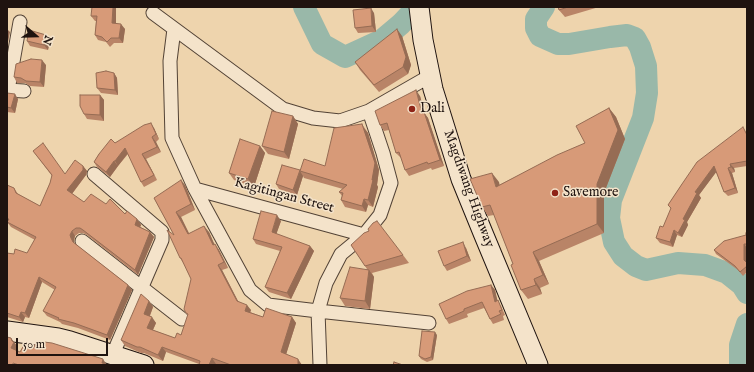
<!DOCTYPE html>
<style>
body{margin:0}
#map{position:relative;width:754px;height:372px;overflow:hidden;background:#eed4ad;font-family:"IM FELL English",serif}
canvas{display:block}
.frame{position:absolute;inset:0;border:8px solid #1f130f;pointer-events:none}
.north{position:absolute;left:16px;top:16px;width:40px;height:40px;-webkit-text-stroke:3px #f4e3ca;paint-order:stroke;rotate:110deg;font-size:11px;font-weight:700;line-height:16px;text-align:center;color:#1f130f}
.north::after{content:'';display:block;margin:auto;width:14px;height:18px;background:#1f130f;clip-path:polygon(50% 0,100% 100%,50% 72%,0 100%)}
.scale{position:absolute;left:16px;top:338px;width:92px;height:18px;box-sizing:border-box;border:2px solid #1f130f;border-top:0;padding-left:5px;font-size:12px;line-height:14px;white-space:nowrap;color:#1f130f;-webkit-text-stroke:3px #f4e3ca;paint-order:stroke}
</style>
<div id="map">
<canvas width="754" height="372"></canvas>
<div class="frame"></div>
<div class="north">N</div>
<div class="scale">50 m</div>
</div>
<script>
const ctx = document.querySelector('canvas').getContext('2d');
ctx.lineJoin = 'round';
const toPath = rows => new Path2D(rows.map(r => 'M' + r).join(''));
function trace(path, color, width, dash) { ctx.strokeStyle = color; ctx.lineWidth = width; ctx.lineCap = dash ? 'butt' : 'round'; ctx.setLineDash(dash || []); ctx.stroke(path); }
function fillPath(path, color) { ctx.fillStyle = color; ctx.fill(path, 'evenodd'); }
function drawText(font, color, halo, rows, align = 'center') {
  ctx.font = font + ' "IM FELL English",serif'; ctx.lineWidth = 3; ctx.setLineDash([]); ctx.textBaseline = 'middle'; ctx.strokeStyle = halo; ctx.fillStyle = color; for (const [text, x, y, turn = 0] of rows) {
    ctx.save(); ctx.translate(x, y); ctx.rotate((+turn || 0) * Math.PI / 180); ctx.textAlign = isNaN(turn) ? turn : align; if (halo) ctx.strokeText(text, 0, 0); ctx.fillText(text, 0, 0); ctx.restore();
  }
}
const river = toPath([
 [304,7,322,44,345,57,382,40,401,24,417,7],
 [544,7,536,19,536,28,540,36,558,44,569,44,610,37,627,35,635,38,640,47,646,66,647,93,643,118,611,200,609,218,614,242,623,256,636,266,646,270,678,263,705,265,727,273,742,285,747,293],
 [740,365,740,345,747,324]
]);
const street = toPath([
 [153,13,283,109,313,118,340,121,369,111,430,76],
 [174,29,170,61,172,138,195,189,250,290,268,305,318,311,429,323],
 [7,90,24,91],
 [8,90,20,22],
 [94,174,162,232,162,240,113,354],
 [195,189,364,235],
 [82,241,182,319],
 [320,365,318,311,326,283,341,254,364,235,380,215,391,183,383,153,369,111]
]);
const secondary = toPath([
 [419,7,423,40,433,89,461,179,483,233,538,365],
 [7,331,58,338,70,341,144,365]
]);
const wall = toPath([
 [116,7,116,23,125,29,123,43,114,43,110,47,106,42,98,40,95,35,96,21,95,21,91,16],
 [558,7,599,7,565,17,559,10],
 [374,13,376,32,358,33,355,28],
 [402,36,411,65,408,74,379,92,360,70,355,62],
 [50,40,48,50,30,46,27,41],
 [46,65,44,87,30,86,25,83,17,83,14,77],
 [114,73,117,78,118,95,101,93,97,88],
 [7,93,18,99,15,113,7,112],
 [100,95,104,100,104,121,87,119,84,114],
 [420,96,425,114,428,118,444,166,432,170,431,168,409,176,405,170,401,158,396,153,389,130,384,131,380,125],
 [609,108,616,117,625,139,604,193,604,233,539,261,549,284,540,288,542,294,528,299,521,290,513,264,494,215,488,216,482,207,499,182,499,185,585,143],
 [293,116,298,124,289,159,268,154,262,146],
 [362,124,368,133,379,170,377,185,378,187,373,207,368,205,366,212,345,207,341,200,342,196,339,192,343,189,304,178,303,176,297,195,279,189,276,184,300,171,325,166],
 [154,128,159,139,156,142,161,152,146,159,157,180,144,187,141,182,128,154,118,166,110,177,97,167,94,162,99,154,115,143],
 [747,133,747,166,734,168,735,172,732,173,738,193,728,196,724,192,716,172,699,195,701,198,687,222,688,225,682,237,677,235,673,247,660,243,656,238,663,227,671,209,668,205,682,184],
 [260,146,265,153,254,187,234,180,229,173],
 [33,151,65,174,83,166,87,171,86,175,72,194,84,202,106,204,137,219,141,225,140,227,150,232,154,237,138,275,87,235,83,233,79,233,75,236,74,240,74,243,128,285,132,290,110,340,78,328,62,324,60,322,47,316,43,311,55,290,42,282,29,318,25,317,23,322,7,317,7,253,14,254,27,253,35,240,11,227,7,222,7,185,14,188,18,194,40,206,50,183,52,176],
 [185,185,195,210,181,217,189,233,209,232,214,244,219,250,228,268,222,270,238,301,251,310,250,312,263,317,292,317,296,323,286,354,302,365,199,364,166,352,163,361,144,353,141,353,125,346,121,340,149,301,153,307,150,316,156,323,153,330,175,338,181,335,188,316,186,313,191,279,184,264,180,258,174,235,154,198],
 [281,221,276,234,310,246,314,251,291,299,269,292,265,287,280,251,256,244,253,239],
 [369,231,403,255,409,263,372,273,374,277,370,309,345,306,340,298,367,269,351,245],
 [747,233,747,272,743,276,738,270,716,254,714,250,746,235],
 [466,248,471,261,447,271,444,266],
 [491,285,495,290,497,301,501,306,505,315,503,316,504,320,493,324,490,319,484,308,467,314,468,317,449,324,446,319],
 [437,335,433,360,427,362,421,359,419,356]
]);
const shadedWall = toPath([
 [113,7,116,7,116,28,112,23],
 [371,8,374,13,376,32,372,26],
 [121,24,125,29,123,43,119,38],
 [7,29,10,32,7,47],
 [397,29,402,36,411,65,408,74,403,67],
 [46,35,50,40,48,50,44,45],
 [42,60,46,65,44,87,40,82],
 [114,73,117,78,118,95,115,90],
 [416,90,420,96,425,114,428,118,444,166,440,160,422,113],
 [15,94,18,99,15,113,11,108],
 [100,95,104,100,104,121,100,115],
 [609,108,616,117,625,139,604,193,604,233,597,224,597,184],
 [293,116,298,124,289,159,284,152],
 [151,123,154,128,159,139,156,134],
 [363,127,368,133,379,170,377,185,378,187,373,207,368,200,372,180],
 [152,137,156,142,161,152,157,147],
 [260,146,265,153,254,187,248,179],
 [125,148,128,153,118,166,115,161],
 [142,154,146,159,157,180,154,175],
 [114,161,118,166,110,177,106,172],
 [730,164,734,168,735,172,731,167],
 [83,166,87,171,86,175,71,195,67,190],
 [714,166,717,171,699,195,701,198,687,222,688,225,682,237,678,233,683,219,695,192],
 [728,168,732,173,738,193,735,188],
 [300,171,303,176,297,195,293,190],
 [492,173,499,182,502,196,496,187],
 [181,180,185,185,195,210,191,204],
 [364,199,368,205,366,212,362,206],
 [176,212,181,217,192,240,188,234],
 [277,215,281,221,275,238,272,232],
 [137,219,141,225,139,230,135,225],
 [204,226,209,232,217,250,213,245],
 [674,230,677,235,673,247,670,242],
 [72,231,75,236,74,240,74,244,71,238,70,235],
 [150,232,154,237,138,275,135,270],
 [463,242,466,248,471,261,467,256],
 [215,244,219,250,228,268,224,262],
 [744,244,747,248,747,263,744,260],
 [310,246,314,251,291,299,287,293],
 [533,252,539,261,549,284,543,275],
 [218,265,222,270,241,307,237,301],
 [369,270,374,277,370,309,365,301],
 [39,277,42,282,29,318,25,313],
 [534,279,540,288,542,294,536,285],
 [128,285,132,290,110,340,107,335],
 [491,285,495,290,499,307,495,302],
 [149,301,153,307,148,320,144,314],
 [247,305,251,310,249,316,245,311],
 [21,312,25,317,23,322,19,317],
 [152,317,156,323,151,334,147,328],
 [292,317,296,323,285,358,281,352],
 [435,332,437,335,433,360,431,357],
 [11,338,18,347,15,354,11,348],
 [162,347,166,352,163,361,158,355],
 [212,358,216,364,216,365,209,365],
 [103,359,107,365,102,363],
 [298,359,302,365,298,365]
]);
const building = toPath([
 [92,7,113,7,112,23,121,24,119,38,111,38,107,42,102,37,95,35,97,16,91,16,92,7],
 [558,7,568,7,559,10,558,7],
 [371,8,372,26,355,28,353,10,371,8],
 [397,29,406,57,403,67,374,85,355,62,397,29],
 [29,30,46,35,44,45,27,41,29,30],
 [31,59,42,60,40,82,26,81,21,78,14,77,16,64,31,59],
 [106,71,114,73,115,90,97,88,96,73,106,71],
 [416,90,422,113,424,112,440,160,428,164,427,162,405,170,399,152,396,153,387,123,380,125,375,111,416,90],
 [7,93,15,94,11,108,7,107,7,93],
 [80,95,100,95,100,115,84,114,80,106,80,95],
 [609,108,618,130,597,184,597,224,533,252,543,275,534,279,536,285,521,290,511,265,513,264,490,205,482,207,470,179,492,173,496,187,557,155,585,143,576,126,609,108],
 [272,111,293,116,284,152,262,146,272,111],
 [151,123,156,134,152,137,157,147,142,154,154,175,141,182,125,148,115,161,114,161,106,172,94,162,99,154,111,139,115,143,144,125,151,123],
 [362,124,375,163,372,180,373,180,368,200,364,199,362,206,341,200,343,193,339,192,347,185,300,171,304,159,325,166,334,128,362,124],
 [743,127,747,135,747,161,730,164,731,167,728,168,735,188,724,192,714,166,695,192,697,193,683,219,685,220,678,233,674,230,670,242,656,238,660,226,663,227,671,208,668,205,682,184,697,162,743,127],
 [240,139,260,146,248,179,229,173,240,139],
 [43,143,65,174,75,160,83,166,83,170,67,190,84,202,91,194,106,204,110,199,125,214,127,211,137,219,135,225,150,232,135,270,83,230,80,228,76,228,72,231,70,235,71,238,73,242,128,285,107,335,74,323,58,319,59,318,43,311,56,287,39,277,25,313,21,312,19,317,7,313,7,253,14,254,15,249,27,253,36,237,7,222,9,219,7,219,7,185,14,188,16,193,40,206,50,183,52,175,33,151,43,143],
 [282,165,300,170,293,190,276,184,282,165],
 [181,180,191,204,176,212,188,234,204,226,213,245,215,244,224,262,218,265,237,301,247,305,245,311,263,317,266,308,292,317,281,352,298,359,298,365,231,365,212,358,209,365,199,365,200,361,162,347,158,355,140,347,137,347,121,340,141,294,149,301,144,314,152,317,147,328,175,338,177,333,181,335,188,314,186,313,184,309,191,279,181,258,180,258,167,230,174,235,154,198,181,180],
 [261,211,277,215,272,232,310,246,287,293,265,287,282,247,253,239,261,211],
 [377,221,403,255,365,266,351,245,364,233,369,231,368,229,373,223,377,221],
 [746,233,747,233,747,244,744,244,744,260,747,263,747,266,740,272,735,266,714,250,724,241,746,235,746,233],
 [463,242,467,256,444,266,438,251,463,242],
 [350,267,369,270,365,301,340,298,350,267],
 [491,285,495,302,498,300,502,310,499,311,501,314,490,319,482,302,464,309,464,311,446,319,439,304,467,291,491,285],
 [422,331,435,332,431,357,425,359,419,356,422,331],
 [7,337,11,338,12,341,14,342,11,348,20,352,24,345,34,348,35,344,43,348,44,342,52,343,103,359,102,363,107,365,19,365,13,363,13,365,7,365,7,337],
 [394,362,403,365,393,365,394,362]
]);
const markers = [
 [412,109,4,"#8f2418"],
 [555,193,4,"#8f2418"]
];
const poiNames = [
 ["Dali",420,109],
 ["Savemore",563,193]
];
const streetNames = [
 ["Magdiwang Highway",468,189,70],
 ["Kagitingan Street",284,196,15]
];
trace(river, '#99b8a9', 22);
trace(street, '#534336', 15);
trace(secondary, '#1f130f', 21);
trace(street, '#f4e3ca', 13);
trace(secondary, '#f4e3ca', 19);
fillPath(wall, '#b98467');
fillPath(shadedWall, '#966c54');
fillPath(building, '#d79a78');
trace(building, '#966c54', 1);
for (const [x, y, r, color] of markers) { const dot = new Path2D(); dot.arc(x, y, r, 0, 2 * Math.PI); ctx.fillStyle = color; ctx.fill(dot); trace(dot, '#f4e3ca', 1.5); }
drawText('14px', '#1f130f', '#f4e3ca', poiNames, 'left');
drawText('14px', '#1f130f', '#f4e3ca', streetNames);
</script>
